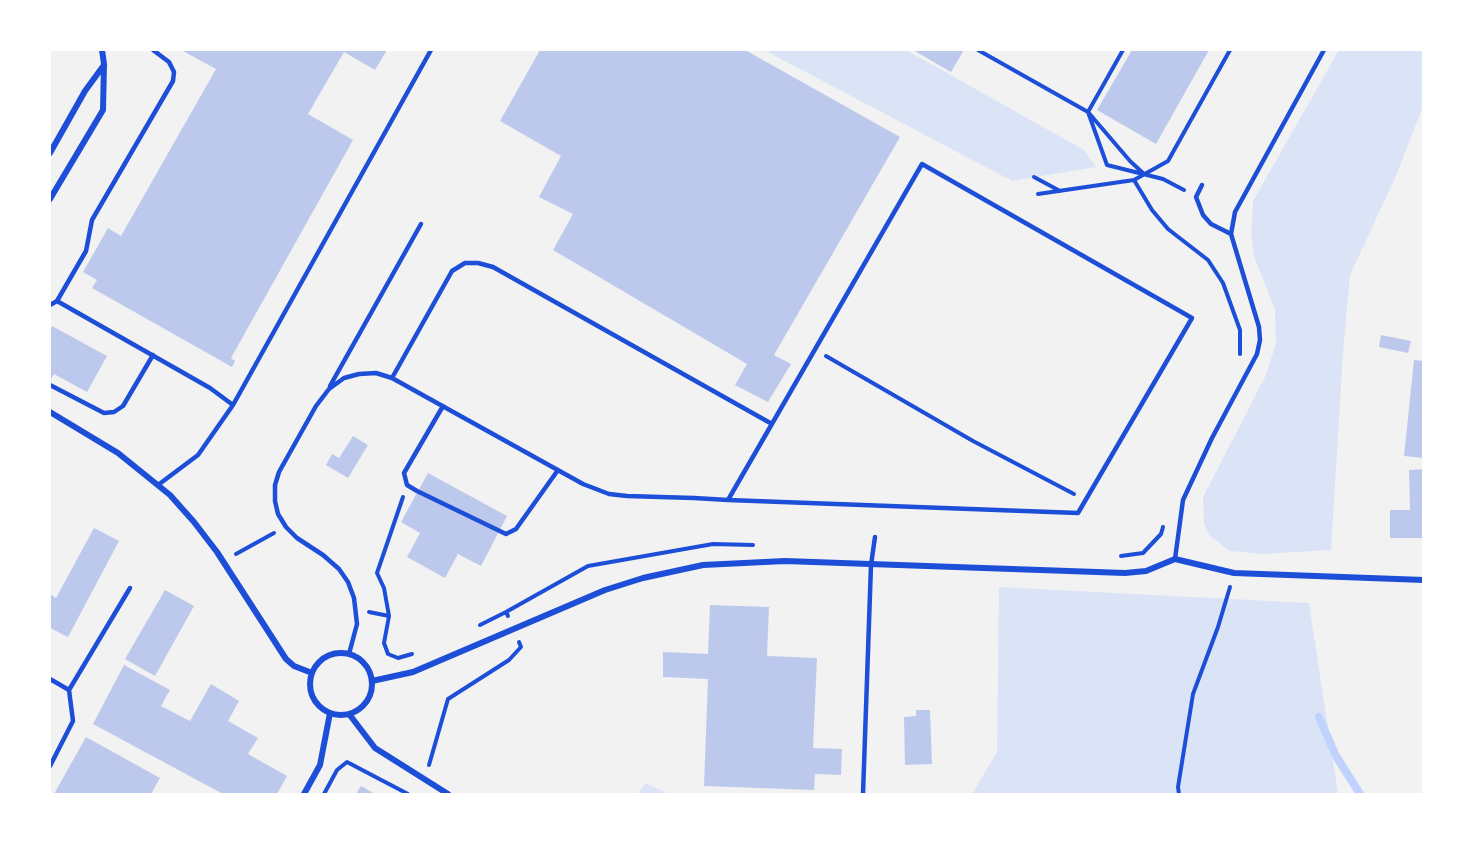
<!DOCTYPE html>
<style>
body{margin:0}
#map{position:relative;width:1473px;height:844px;overflow:hidden;background:#f2f2f2;font-family:"Space Grotesk",sans-serif}
canvas{display:block}
.frame{position:absolute;inset:0;border:51px solid #fff;pointer-events:none}
</style>
<div id="map">
<canvas width="1473" height="844"></canvas>
<div class="frame"></div>
</div>
<script>
const ctx = document.querySelector('canvas').getContext('2d');
ctx.lineJoin = 'round';
function fillPath(path, color) { ctx.fillStyle = color; ctx.fill(path, 'evenodd'); }
const toPath = rows => new Path2D(rows.map(r => 'M' + r).join(''));
function trace(path, color, width, dash) { ctx.strokeStyle = color; ctx.lineWidth = width; ctx.lineCap = dash ? 'butt' : 'round'; ctx.setLineDash(dash || []); ctx.stroke(path); }
const green = toPath([
 [764,50,906,50,1084,150,1096,167,1012,181],
 [1339,50,1423,50,1424,104,1395,178,1350,275,1343,352,1331,550,1263,554,1230,551,1209,535,1204,523,1203,497,1266,375,1276,343,1275,310,1254,256,1251,232,1253,201],
 [999,587,1309,603,1338,794,972,794,997,752],
 [645,783,669,794,638,794]
]);
const stream = toPath([
 [1319,717,1336,756,1360,794]
]);
const building = toPath([
 [181,50,387,50,375,70,344,52,308,114,353,140,231,358,235,361,232,367,92,288,97,280,83,272,108,228,121,236,216,69],
 [540,50,745,50,900,137,774,355,791,364,768,402,735,385,747,364,553,250,573,214,539,197,561,156,500,121],
 [913,50,964,50,951,72],
 [1132,50,1209,50,1156,144,1097,110],
 [52,326,107,356,87,392,54,374,50,381,50,331],
 [1381,335,1411,341,1408,353,1379,347],
 [1414,360,1424,361,1424,458,1404,456],
 [353,436,368,445,348,478,326,465,332,454,339,458],
 [1424,469,1424,538,1390,538,1390,510,1410,510,1409,470],
 [428,473,507,516,481,566,458,554,445,578,407,557,420,533,401,522],
 [94,528,119,541,68,637,50,628,50,594,56,598],
 [165,590,194,606,155,676,125,659],
 [710,605,769,607,767,656,817,658,813,748,842,749,841,775,815,774,814,790,704,786,708,679,663,677,663,652,708,654],
 [124,665,170,690,161,706,190,721,211,684,239,701,228,721,258,738,248,754,287,776,277,794,223,794,93,724],
 [916,710,930,710,932,764,905,765,904,717,916,716],
 [86,737,160,778,151,794,54,794],
 [361,786,375,794,356,794]
]);
const path = toPath([
 [978,50,1088,112,1130,161,1144,174],
 [1123,50,1088,112,1107,165,1163,179,1184,190],
 [1034,177,1060,191],
 [1134,180,1152,210,1168,229,1208,260,1223,283,1240,330,1240,354],
 [1038,194,1134,180,1168,161,1230,50],
 [826,356,973,441,1074,494],
 [403,497,377,573,384,588,389,616,384,643,388,654,398,658,412,654],
 [236,554,274,533],
 [1121,556,1143,553,1161,534,1163,527],
 [369,612,389,616],
 [508,616,506,612,588,566,713,544,753,545],
 [480,625,506,612],
 [429,765,448,699,509,660,521,647,519,642],
 [324,794,337,770,347,762,408,794],
 [1179,794,1178,787,1193,694,1218,627,1230,587]
]);
const service = toPath([
 [1202,185,1196,197,1203,215,1211,224,1231,234],
 [57,301,210,388,233,405],
 [50,305,57,301,86,251,92,220,173,81,174,72,169,62,153,50],
 [392,378,452,271,465,263,478,263,493,267,772,424],
 [50,385,104,413,114,412,123,406,153,355],
 [330,386,421,224],
 [443,406,404,473,407,485,417,491,506,534,516,529,558,470],
 [158,485,198,455,233,405,431,50],
 [1175,559,1183,500,1212,438,1257,354,1260,340,1259,327,1231,234,1235,212,1324,50],
 [349,654,357,624,354,598,348,582,339,569,323,555,297,538,286,527,278,514,275,501,275,485,279,472,316,406,329,389,344,378,359,374,376,373,392,378,583,484,609,494,627,496,694,498,728,500,1078,513,1192,318,922,164,728,500],
 [50,679,69,690,73,721,50,766],
 [69,690,130,588],
 [863,794,871,565,875,537]
]);
const minor = toPath([
 [50,153,85,91,104,65],
 [50,199,103,110,104,64,102,50],
 [50,412,118,453,170,495,194,522,217,552,286,659,294,666,312,673],
 '310 684a31 31 0 1 1 62 0a31 31 0 1 1-62 0Z',
 [372,681,413,672,605,590,643,578,703,565,785,561,1125,573,1146,571,1175,559,1234,573,1424,580],
 [349,714,375,748,448,794],
 [304,794,320,765,330,713]
]);
fillPath(green, '#dbe4f7');
trace(stream, '#bfd3fe', 8);
fillPath(building, '#bdc9ec');
trace(path, '#1d4ed8', 4);
trace(service, '#1d4ed8', 4.5);
trace(minor, '#1d4ed8', 6);
</script>
